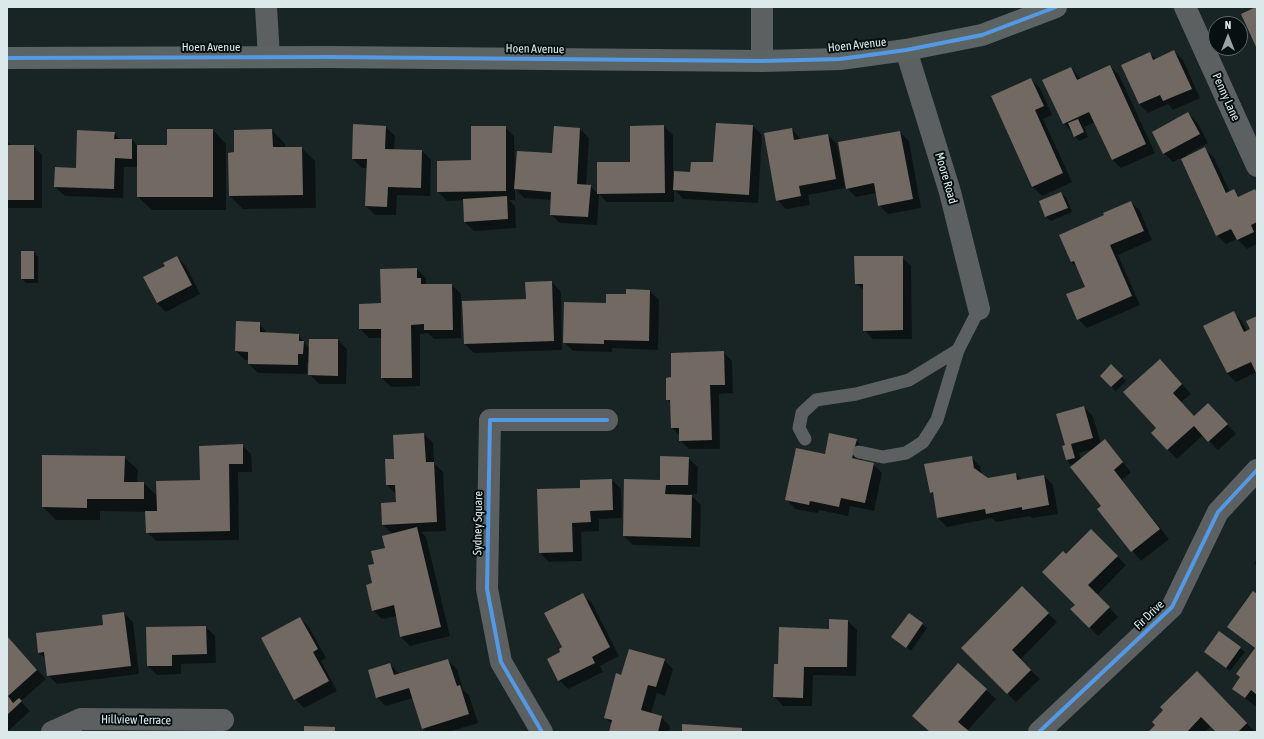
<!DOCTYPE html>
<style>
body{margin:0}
#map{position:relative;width:1264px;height:739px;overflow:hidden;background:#192525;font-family:"Asap Condensed",sans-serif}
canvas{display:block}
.frame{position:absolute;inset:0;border:8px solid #dce9ea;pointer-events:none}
.north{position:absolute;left:1208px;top:16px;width:40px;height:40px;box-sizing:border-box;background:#071011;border:1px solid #5c6768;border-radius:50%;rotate:0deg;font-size:11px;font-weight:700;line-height:16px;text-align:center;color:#dce9ea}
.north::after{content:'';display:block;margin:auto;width:14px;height:18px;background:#98a4a5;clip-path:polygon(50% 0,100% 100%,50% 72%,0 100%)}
</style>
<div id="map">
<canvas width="1264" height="739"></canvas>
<div class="frame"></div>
<div class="north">N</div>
</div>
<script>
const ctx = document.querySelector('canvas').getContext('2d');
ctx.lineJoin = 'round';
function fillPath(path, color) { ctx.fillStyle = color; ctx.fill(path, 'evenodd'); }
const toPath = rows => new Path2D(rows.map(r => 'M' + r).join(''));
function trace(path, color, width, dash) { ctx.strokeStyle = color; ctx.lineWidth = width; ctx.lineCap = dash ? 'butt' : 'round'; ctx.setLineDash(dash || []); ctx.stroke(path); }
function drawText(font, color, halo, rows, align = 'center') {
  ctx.font = font + ' "Asap Condensed",sans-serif'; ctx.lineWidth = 4; ctx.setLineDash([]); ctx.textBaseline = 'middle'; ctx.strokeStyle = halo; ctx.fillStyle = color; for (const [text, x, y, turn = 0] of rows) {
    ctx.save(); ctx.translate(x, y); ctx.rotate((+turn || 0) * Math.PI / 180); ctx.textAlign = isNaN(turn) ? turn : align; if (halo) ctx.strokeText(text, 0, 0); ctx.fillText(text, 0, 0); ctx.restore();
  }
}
const shadow = toPath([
 [1174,51,1183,60,1200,98,1173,110,1168,104,1148,113,1139,104,1150,53,1156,59],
 [1110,66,1119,75,1155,153,1121,168,1112,159,1095,122,1084,127,1088,137,1079,141,1064,123,1071,68,1081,79],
 [1031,79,1040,88,1052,115,1043,119,1072,182,1042,196,1033,187,993,96],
 [1188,113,1197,122,1208,143,1186,155,1187,157,1205,148,1214,158,1230,192,1234,191,1240,197,1255,191,1257,193,1257,244,1247,249,1237,239,1226,244,1217,235,1181,158,1173,162,1164,153],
 [664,126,673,135,673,172,691,173,714,164,753,126,762,135,758,203,683,199,674,189,674,202,607,202,599,194,597,225,560,223,551,214,552,200,524,198,515,188,515,200,509,200,515,206,516,228,474,231,465,222,464,200,447,201,438,192,472,161,505,127,514,136,515,176,553,154,580,129,589,138,586,186,590,186,598,194,598,163,632,163],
 [386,127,395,136,394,150,422,151,431,160,430,196,397,195,396,215,375,215,366,206,367,168,362,168,353,159],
 [792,129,801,140,828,135,837,144,845,188,808,195,810,205,786,209,777,200],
 [213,130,226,144,226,210,152,210,138,197,138,167,124,167,123,198,65,196,55,187,114,133,121,140,132,140,138,146,168,146],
 [272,130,285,144,285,148,302,148,315,161,316,208,243,209,230,196,235,153],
 [900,132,909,141,921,208,888,214,879,205,876,193,856,197,847,188],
 [7,141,12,146,33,146,42,155,42,208,7,208],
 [1061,193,1066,197,1072,212,1051,221,1046,217,1040,202],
 [1131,202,1140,211,1152,240,1118,255,1140,305,1087,328,1078,319,1086,287,1078,268,1071,262,1105,216],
 [34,252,38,257,38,283,26,283,22,279],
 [177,257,186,266,200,294,166,312,157,303,166,266],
 [902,257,911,266,912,339,873,339,864,330,864,291,856,283],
 [417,269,426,278,426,284,452,285,461,294,461,338,434,339,428,333,420,334,420,386,391,387,382,378,382,338,369,338,360,329,382,304],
 [552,282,561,292,562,350,474,353,465,344],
 [650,291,659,300,658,350,612,348,612,352,573,351,564,342,607,304,627,295],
 [1233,312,1242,321,1247,331,1252,329,1257,317,1257,372,1236,382,1227,373,1204,327],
 [259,323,268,334,298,335,310,349,338,340,347,349,346,384,319,384,310,375,310,363,307,363,307,374,258,373,249,364,249,360,245,360,236,351],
 [723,352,732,361,733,393,719,394,720,449,689,449,680,440,680,436,672,428,671,403,667,399,672,378],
 [1111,366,1126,381,1116,391,1101,376],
 [1169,369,1191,394,1181,402,1194,417,1217,413,1236,434,1218,450,1203,435,1177,459,1152,433,1157,428],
 [1084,407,1093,416,1101,444,1105,440,1131,472,1122,480,1169,539,1141,561,1099,509,1102,506,1067,460,1063,447,1066,446],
 [1094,449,1081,459,1079,453],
 [424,434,433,443,434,463,443,472,446,531,421,532,426,537,450,636,410,646,401,637,397,616,382,619,373,610,373,583,375,565,386,549,393,534,383,525,382,504,397,503,396,494,387,485,386,460,395,460],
 [856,440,865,449,862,461,873,464,882,473,874,511,850,506,848,516,819,510,818,513,795,509,786,499,826,455],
 [242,445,251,454,252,472,238,472,239,540,156,541,147,532,146,512,100,511,100,520,56,520,43,507,124,457,138,470,137,483,144,483,157,496,201,481],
 [971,457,980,466,982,475,988,479,1016,474,1022,480,1044,476,1053,485,1058,514,1032,518,1030,516,996,522,992,518,947,527,938,518,935,497,931,492],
 [688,458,698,467,697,494,690,494,701,505,700,547,633,545,624,536,660,481],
 [612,480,621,489,622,518,599,519,599,531,581,532,582,561,549,562,540,553,581,489],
 [1091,530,1126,565,1097,595,1118,617,1098,636,1072,609,1076,605,1066,555],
 [1257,559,1257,566,1254,563],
 [1022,588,1057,622,1020,660,1040,679,1016,702,962,648],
 [582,594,592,603,619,656,600,666,603,672,568,689,559,680,564,647],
 [1257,595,1257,703,1255,706,1234,689,1241,678,1237,674,1255,649,1228,627],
 [124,613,133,622,139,674,57,684,48,675,46,659,39,653,104,626],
 [909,614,927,628,911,651,893,637],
 [300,618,309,627,326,658,321,661,337,691,304,708,295,699,262,638],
 [848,621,857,630,856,676,813,675,812,706,783,706,774,696,779,665,830,630],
 [206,627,215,636,216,663,181,664,181,674,157,675,148,666],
 [1219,632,1245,652,1230,671,1205,652],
 [7,637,46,679,21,701,30,711,7,732],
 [448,660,457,669,463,690,469,695,478,723,448,732,426,732,422,728,413,698,386,706,377,697,390,664,400,675],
 [664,660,673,669,665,696,657,693,651,713,661,717,670,726,669,732,610,732,612,725,605,717,622,676],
 [958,664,996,699,967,731,969,732,931,732],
 [1197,673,1255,732,1217,732,1211,726,1205,732,1149,732]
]);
const building = toPath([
 [1256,7,1257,7,1257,49,1241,14],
 [1174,50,1192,89,1163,101,1160,95,1139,104,1121,65,1150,52,1153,60],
 [1110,65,1146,144,1112,160,1089,112,1063,124,1042,80,1071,67,1077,80],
 [1031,78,1044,106,1035,110,1063,173,1032,187,991,96],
 [1188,112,1200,134,1163,154,1152,132],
 [1078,119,1084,132,1074,137,1068,123],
 [716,123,753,125,749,195,673,190,674,171,690,172,691,162,713,162],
 [353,124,386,126,385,149,422,150,421,188,388,187,387,207,365,206,367,159,352,159],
 [664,125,665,193,597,194,597,162,630,162,630,126],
 [471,126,506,126,506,191,437,192,437,161,471,160],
 [554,126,580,128,577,184,591,185,588,217,550,215,551,192,514,189,517,151,552,153],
 [792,128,794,140,828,134,836,179,799,186,801,196,776,201,764,133],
 [167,129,213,129,213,197,137,197,137,145,167,145],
 [272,129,273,147,302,147,303,195,229,196,228,153,234,152,234,130],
 [77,130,115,132,114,139,132,139,132,159,115,158,114,189,54,187,55,167,76,168],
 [900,131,913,199,878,206,874,183,846,189,838,142],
 [7,145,34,145,34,200,7,200],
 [1205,147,1226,193,1234,189,1238,197,1255,189,1257,194,1257,222,1251,225,1254,232,1237,240,1231,229,1216,236,1181,159],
 [1061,192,1068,208,1045,217,1039,201],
 [507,196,508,219,464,222,463,199],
 [1131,201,1144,231,1110,245,1132,296,1077,320,1066,294,1085,287,1074,261,1071,262,1059,235,1104,215,1103,213],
 [21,251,34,251,34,279,21,279],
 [177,256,192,285,157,303,143,277,165,266,163,263],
 [854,256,903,256,903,330,863,331,863,284,855,284],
 [417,268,417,278,421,278,421,284,452,284,453,330,424,330,424,324,411,325,412,378,381,378,381,329,359,329,359,304,381,303,380,269],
 [552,281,554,341,464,344,462,301,526,299,525,282],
 [626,289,650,290,649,341,604,340,604,344,563,343,564,302,606,303,606,294,626,294],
 [1234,311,1244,332,1250,329,1246,321,1257,316,1257,375,1251,362,1227,373,1203,326],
 [236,321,260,322,260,332,299,334,299,341,304,341,303,354,298,354,298,365,248,364,248,352,235,351],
 [309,339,338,339,338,376,308,375],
 [724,351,725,385,710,385,712,440,679,441,679,428,671,428,670,400,666,400,666,378,671,377,671,353],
 [1160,359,1182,384,1173,393,1194,416,1208,403,1228,424,1208,442,1194,426,1167,450,1151,433,1156,428,1123,392],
 [1111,364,1123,376,1111,387,1100,376],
 [1084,406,1093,438,1071,444,1075,458,1066,460,1062,446,1065,445,1056,414],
 [424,433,426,462,434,462,437,522,382,525,381,503,396,502,395,485,386,485,385,459,394,459,393,435],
 [829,433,857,439,852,458,874,463,865,503,841,498,839,507,810,501,809,505,785,500,796,448,825,454],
 [1105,439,1123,462,1114,470,1160,529,1131,552,1097,509,1101,506,1070,467],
 [243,444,243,464,229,464,230,531,146,533,145,511,157,511,156,481,200,480,199,446],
 [42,455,125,456,124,482,144,482,144,499,87,499,87,508,42,507],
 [660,456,689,457,688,485,666,485,665,494,692,495,691,538,623,536,624,479,660,480],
 [972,456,974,468,988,478,1016,473,1017,480,1044,475,1049,505,1022,510,1022,507,986,514,985,509,937,518,933,492,930,493,924,464],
 [612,479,613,510,590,511,591,522,572,523,573,552,539,553,537,489,580,488,580,480],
 [417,527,441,627,400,637,394,605,372,611,366,585,372,583,368,565,374,564,371,551,385,548,382,536],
 [1091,529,1118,556,1088,585,1110,607,1089,628,1070,609,1075,605,1042,572,1063,551,1066,554],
 [1022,586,1049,613,1012,650,1031,670,1007,694,961,648],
 [1253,591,1257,594,1257,695,1251,690,1245,698,1232,689,1240,677,1236,674,1255,648,1227,627],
 [583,593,610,647,592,657,595,663,558,681,547,659,560,652,559,649,562,647,544,613],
 [124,612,131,666,47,676,44,652,38,653,36,633,103,625,102,615],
 [909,613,923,623,906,648,891,637],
 [300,617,318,649,313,652,329,681,294,700,261,638],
 [829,619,848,620,847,667,804,667,803,698,773,697,774,664,778,664,779,627,829,629],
 [206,626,207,654,172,655,172,666,147,666,146,627],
 [1219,631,1241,647,1226,668,1204,652],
 [7,636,37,670,8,696,13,703,19,698,22,701,7,715],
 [629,649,665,659,656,687,648,685,641,710,662,716,658,732,609,732,612,720,604,718,616,673,621,675],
 [448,659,457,686,460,685,469,714,422,729,409,688,376,698,368,670,390,663,394,675],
 [958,663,987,689,958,722,970,732,930,732,912,716],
 [1197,671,1247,723,1238,732,1216,732,1201,717,1187,732,1148,732,1155,725,1152,722,1163,710,1160,707],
 [682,724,742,728,742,732,682,732],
 [304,726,335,727,335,732,304,732]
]);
const lane = toPath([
 [805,439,799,428,802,413,816,400,856,394,909,380,958,350,979,309],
 [859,452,883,457,906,453,923,442,937,420,958,350]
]);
const street = toPath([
 [266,7,269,57],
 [762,7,762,61],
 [1185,7,1257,166],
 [906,50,950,192,979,309],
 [52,732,81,719,223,720],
 [542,732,501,662,487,589,490,420,607,420],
 [1039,732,1172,607,1218,512,1257,470]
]);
const secondary = toPath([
 [7,58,329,57,762,61,840,59,906,50,982,35,1056,7]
]);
const cycleway = toPath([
 [7,58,329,57,762,61,840,59,906,50,982,35,1056,7],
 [542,732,501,662,487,589,490,420,607,420],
 [1039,732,1172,607,1218,512,1257,470]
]);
const streetNames = [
 ["Hoen Avenue",857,45,-6],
 ["Hoen Avenue",211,47],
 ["Hoen Avenue",535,49,1],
 ["Penny Lane",1226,97,66],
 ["Moore Road",946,178,74],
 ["Sydney Square",478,523,-89],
 ["Fir Drive",1149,615,-44],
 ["Hillview Terrace",136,720,1]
];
fillPath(shadow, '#0007');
fillPath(building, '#716962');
trace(lane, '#5c6060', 13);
trace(street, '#5c6060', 22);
trace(secondary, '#5c6363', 22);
trace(cycleway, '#5399e6', 4);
drawText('12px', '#dce9ea', '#071011', streetNames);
</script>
